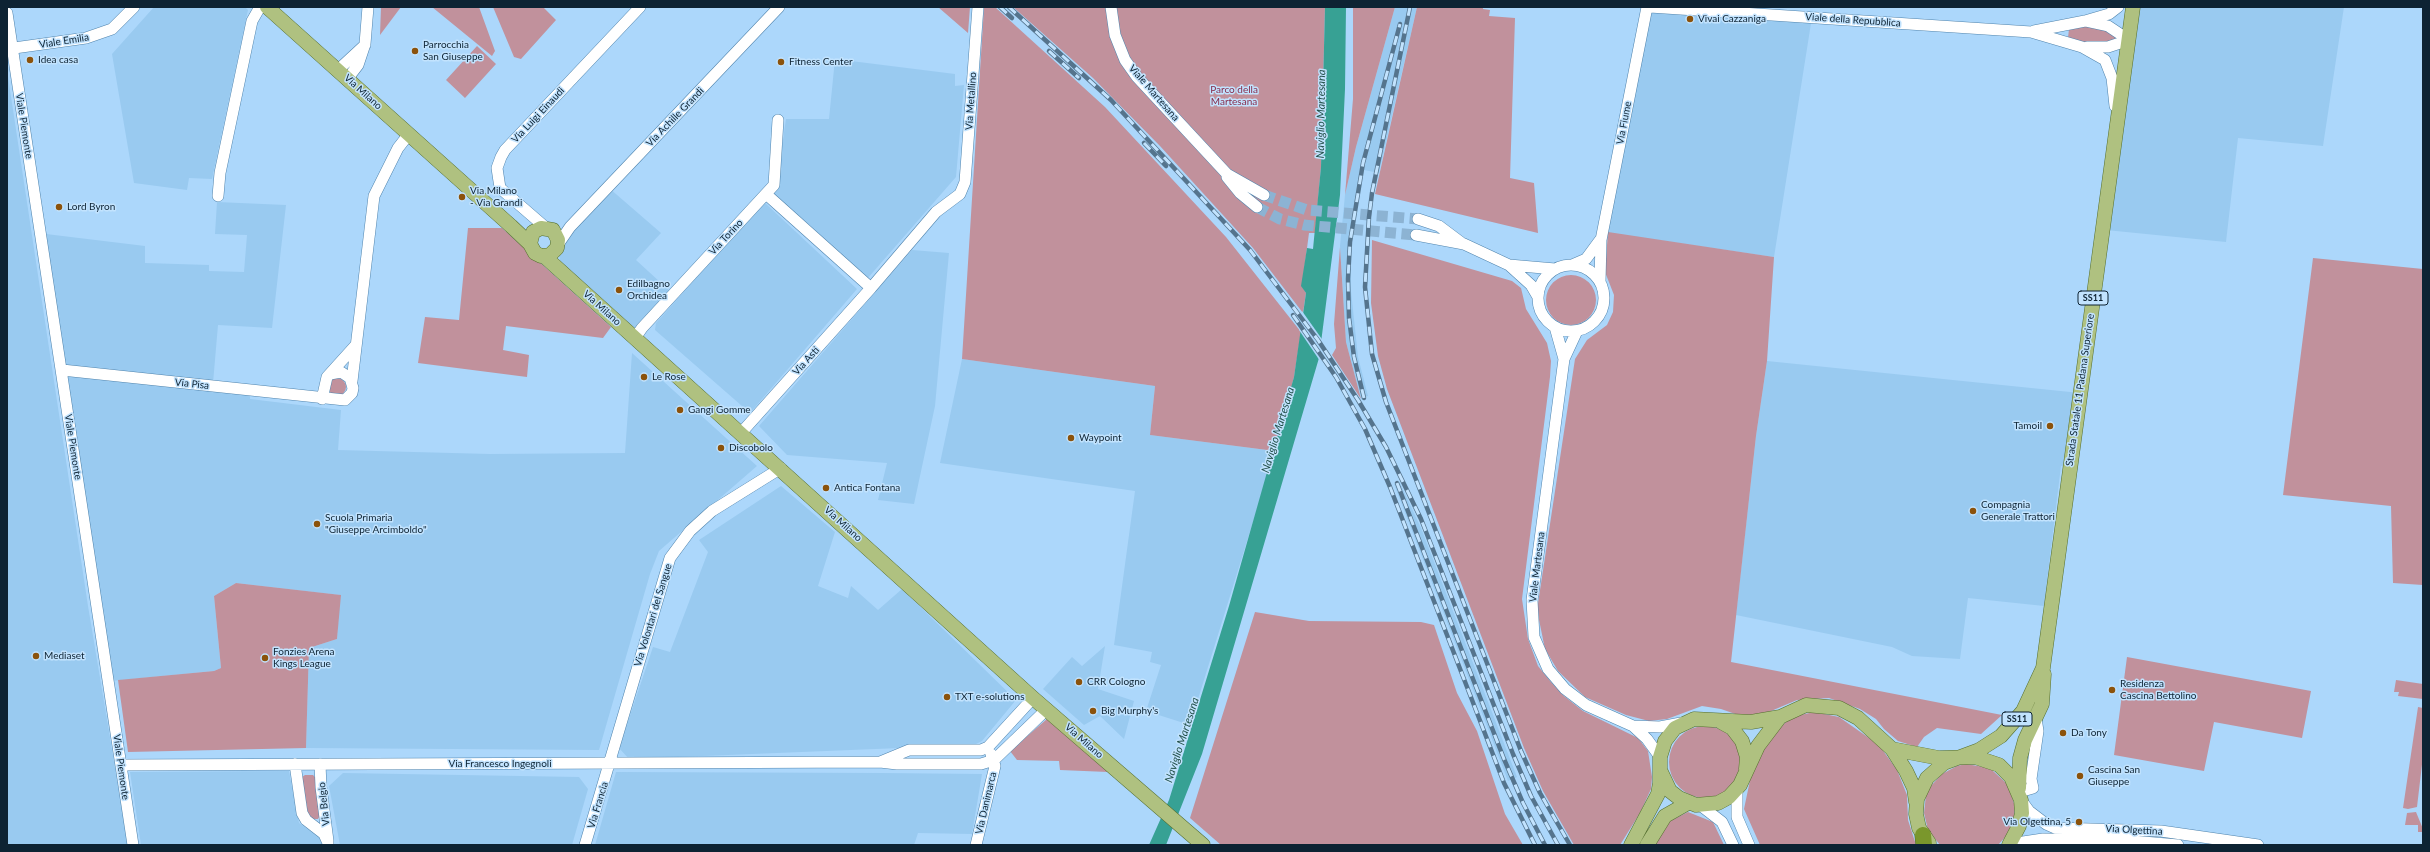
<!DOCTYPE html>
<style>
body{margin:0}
#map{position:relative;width:2430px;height:852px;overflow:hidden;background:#acd7fb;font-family:Lato,sans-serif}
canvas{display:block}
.frame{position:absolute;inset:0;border:8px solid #0d2333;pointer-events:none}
</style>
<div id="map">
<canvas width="2430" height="852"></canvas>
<div class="frame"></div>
</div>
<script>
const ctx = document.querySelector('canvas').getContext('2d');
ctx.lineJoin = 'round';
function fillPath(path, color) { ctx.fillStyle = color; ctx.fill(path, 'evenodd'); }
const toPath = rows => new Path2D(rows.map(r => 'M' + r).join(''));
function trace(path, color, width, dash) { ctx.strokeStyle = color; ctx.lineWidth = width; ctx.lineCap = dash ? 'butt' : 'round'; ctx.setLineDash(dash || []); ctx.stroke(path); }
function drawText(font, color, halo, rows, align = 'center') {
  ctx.font = font + ' Lato,sans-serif'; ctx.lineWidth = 3; ctx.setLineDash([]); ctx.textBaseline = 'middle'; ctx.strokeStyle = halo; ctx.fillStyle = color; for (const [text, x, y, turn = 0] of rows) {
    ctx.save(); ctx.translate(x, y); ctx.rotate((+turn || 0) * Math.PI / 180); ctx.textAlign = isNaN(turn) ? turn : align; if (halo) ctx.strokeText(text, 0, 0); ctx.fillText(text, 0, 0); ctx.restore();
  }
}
const built = toPath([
 [154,7,245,7,248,10,212,179,189,178,187,190,134,183,112,54],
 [1395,7,1417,7,1379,173,1364,170,1356,209,1351,249,1351,291,1358,357,1368,396,1361,399,1346,342,1340,246,1345,195,1356,147],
 [1647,7,1812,17,1774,257,1602,232],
 [2136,7,2344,7,2323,146,2238,138,2226,242,2106,230],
 [835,59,955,74,955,86,964,85,956,177,867,279,810,225,771,194,777,181,786,119,829,119],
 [7,70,88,606,128,845,7,845],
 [609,188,661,233,636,260,672,293,635,336,562,270,559,255,571,228],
 [217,202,286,205,272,328,218,325,213,383,251,387,250,399,341,410,338,450,490,454,625,453,632,353,757,466,659,551,650,574,599,750,306,748,309,648,337,639,340,595,236,583,214,596,221,668,214,671,111,681,46,234,145,246,145,263,209,265,209,271,244,272,247,235,215,234],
 [764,202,857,289,750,413,655,330,656,323],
 [912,250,949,253,935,406,914,504,878,500,887,463,787,455,759,426],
 [962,359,1155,386,1150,435,1275,451,1190,725,1146,711,1161,665,1150,662,1152,652,1114,645,1135,491,940,463],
 [1767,361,2080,393,2070,467,2061,466,2044,606,1968,598,1960,659,1912,656,1892,647,1736,615,1756,436],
 [1399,481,1421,528,1517,777,1508,781,1394,484],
 [781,486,835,532,818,586,848,598,851,586,878,610,902,589,1016,700,982,741,974,745,629,759,619,748,653,647,670,652,708,552,699,540],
 [1105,646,1098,689,1134,701,1124,739,1100,716,1084,725,1043,689,1072,657,1082,666],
 [289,771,299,823,322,839,323,845,141,845,130,772],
 [616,772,881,773,982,774,972,834,918,833,914,845,595,845],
 [343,773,579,777,588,789,572,845,340,845,329,786]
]);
const green = toPath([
 [381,7,401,7,380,35],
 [432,7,479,7,495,51,492,56],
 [493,7,543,7,556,20,521,59,514,57],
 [938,7,970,7,968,33],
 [984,7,995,7,1105,107,1226,237,1301,332,1294,377,1275,451,1150,435,1155,386,962,359],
 [1013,7,1325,7,1321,167,1315,233,1309,233,1302,286,1306,293,1303,313,1253,248,1160,146,1093,78],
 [1353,7,1395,7,1356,147,1345,195,1353,99],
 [1417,7,1483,7,1483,9,1490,10,1489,16,1515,18,1510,178,1534,183,1538,233,1375,194],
 [2094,25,2116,36,2116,39,2100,47,2068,38,2069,29],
 [477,46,496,64,465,98,446,80],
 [468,228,502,228,611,327,603,338,506,326,503,350,529,355,527,377,418,363,425,317,459,320],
 [1608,232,1774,257,1767,361,1756,436,1731,662,2002,715,1981,734,1937,728,1924,737,1917,747,1898,741,1884,729,1876,719,1860,709,1829,698,1797,700,1764,714,1744,717,1721,709,1702,706,1667,719,1649,721,1626,715,1585,697,1558,671,1545,649,1537,610,1575,359,1587,340,1607,325,1613,312,1614,295,1605,272],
 [1372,240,1512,281,1521,288,1526,309,1547,343,1551,361,1550,377,1522,599,1528,639,1538,666,1551,682,1564,696,1583,711,1638,738,1648,751,1652,777,1651,789,1640,813,1620,845,1574,845,1543,791,1524,748,1387,389,1378,356,1371,303],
 [1340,247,1346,342,1361,399,1332,355,1336,348,1334,324],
 [2313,258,2423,269,2423,585,2393,583,2391,506,2283,495],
 '1546 300a25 25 0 1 1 50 0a25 25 0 1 1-50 0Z',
 '328 387a9 9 0 1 1 18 0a9 9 0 1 1-18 0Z',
 [236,583,341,595,337,639,309,648,306,748,128,752,118,680,214,671,221,668,214,596],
 [1255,612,1309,621,1421,622,1434,625,1457,693,1477,731,1505,814,1523,845,1221,845,1190,818],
 [2127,657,2311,691,2302,738,2214,722,2204,771,2114,755],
 [2396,680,2423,684,2423,699,2398,696,2399,692,2394,692],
 [2418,707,2423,708,2423,756,2417,807,2408,809,2403,808],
 [1814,712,1839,717,1879,745,1897,770,1907,795,1908,820,1916,845,1760,845,1744,809,1753,766,1762,745,1791,717],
 [1047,719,1108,772,1060,770,1059,761,1017,760,1010,751],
 '1669 762a36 36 0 1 1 72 0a36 36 0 1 1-72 0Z',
 [1966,764,1984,767,1992,770,2005,782,2010,790,2015,807,2014,816,2009,833,1998,845,1940,845,1928,830,1924,813,1926,795,1930,787,1942,774,1957,766],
 [305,775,313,775,316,778,321,814,318,819,312,819,308,815,302,777],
 [1688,812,1713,822,1724,845,1654,845,1668,822],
 [2416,812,2423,829,2423,832,2418,832,2418,825,2405,825,2407,813]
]);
const water = toPath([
 [1325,7,1346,7,1345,89,1340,195,1319,358,1202,754,1166,845,1149,845,1169,800,1229,606,1294,377,1306,293,1301,286,1307,248,1313,249,1321,167]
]);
const pier = toPath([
 [1302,311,1324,342,1320,361,1299,330]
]);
const minorTunnel = toPath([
 [1264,195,1307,210,1418,219],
 [1257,207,1280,219,1304,225,1416,235]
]);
const minor = toPath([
 [1111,7,1115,35,1125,60,1137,77,1227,174,1264,195],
 [1650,7,2031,32,2082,47,2105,60,2112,78,2115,106],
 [7,13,133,845],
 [2085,21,2108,26,2129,40,2108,47,2087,47],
 [2034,31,2085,21,2109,14,2118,7],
 [7,49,86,38,112,29,134,7],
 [338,70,365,45],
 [348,78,358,65,365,44,368,7],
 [1227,177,1240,193,1257,207],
 [766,194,871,288],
 [218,196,220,173,252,21,260,7],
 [1418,219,1439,226,1463,244],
 [545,227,500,188,497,168,501,157,505,150,640,7],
 [1416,235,1464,244,1509,265,1555,269],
 [559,243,570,227,779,7],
 '1538 298a33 33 0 1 1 66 0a33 33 0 1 1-66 0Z',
 [1572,265,1586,259,1600,240],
 [1510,266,1531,285,1538,297],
 [1600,282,1601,240,1647,7],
 [1555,327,1564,359],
 [1577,331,1564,359,1532,600,1534,637,1548,669,1565,689,1586,705,1633,726,1660,727,1681,723],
 [635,338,642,328,774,185,778,120],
 [62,370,345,400,352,393,353,388,350,378,341,372,330,374],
 [352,381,374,196,398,148,409,134],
 [322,399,327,377,355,346],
 [741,433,871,288,936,212,960,194,965,182,978,7],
 [1633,726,1647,739,1660,757],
 [880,762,909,750,981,750,988,747,1033,698],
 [295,764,302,813,306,820,324,834,328,843],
 [320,764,321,787,328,841],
 [121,765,880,762,897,764,981,764,994,760,1047,709],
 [1737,789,1737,817,1749,845],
 [2019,792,2033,788,2031,779,2038,731,2036,718],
 [2021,800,2029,811,2046,824,2055,828,2161,831,2258,845],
 [1700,805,1722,822,1733,845],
 [2010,844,2043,839,2120,840,2178,845],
 [585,845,670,558,690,531,712,511,781,468],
 [976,845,995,766,991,754]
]);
const major = toPath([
 [267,7,511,226,530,244,535,253,541,256,550,255,557,248,558,240,553,230,541,228,533,232,530,244],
 [544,256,1033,698,1203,845],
 [1721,722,1732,728,1742,741,1747,757,1746,769],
 [1892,749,1939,758,1975,757,1999,765,2011,777,2021,800,2022,813,2019,826,2009,845],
 [1661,772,1670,791,1679,798,1696,805,1718,803,1729,797,1740,785,1758,746,1780,717],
 [2019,788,2020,758,2025,740,2042,704,2044,674],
 [1929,843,1919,828,1916,814,1917,799,1927,778,1944,763,1979,750,2001,736,2023,711,2043,668,2133,7],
 [1631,845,1658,794,1660,783,1660,757,1665,741,1675,728,1694,719,1751,722,1780,717,1806,705,1839,708,1858,718,1892,749,1906,771,1914,788,1916,802],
 [1647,845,1665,816,1688,803]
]);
const highway = toPath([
 [1923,835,1924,845]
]);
const rail = toPath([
 [1000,7,1012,18],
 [1009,7,1111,100,1250,250,1318,340,1358,400,1386,447,1421,519,1513,754,1531,796,1558,845],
 [1410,7,1372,193,1369,217,1365,287,1372,354,1386,402,1521,751,1540,793,1570,845],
 [1049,51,1079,78],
 [1144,143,1166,166],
 [1293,315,1336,377,1365,429,1390,487,1504,783,1535,845],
 [1364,398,1354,357,1349,318,1348,279,1350,242,1363,163,1400,24],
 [1397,483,1504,759,1523,803,1545,845]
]);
const markers = [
 [1690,19,4,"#8b520b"],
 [415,51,4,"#8b520b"],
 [30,60,4,"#8b520b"],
 [781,62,4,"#8b520b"],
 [462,197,4,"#8b520b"],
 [59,207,4,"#8b520b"],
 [619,290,4,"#8b520b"],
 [644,377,4,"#8b520b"],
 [680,410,4,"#8b520b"],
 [2050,426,4,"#8b520b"],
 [1071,438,4,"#8b520b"],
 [721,448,4,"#8b520b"],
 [826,488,4,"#8b520b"],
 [1973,511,4,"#8b520b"],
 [317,524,4,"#8b520b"],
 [36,656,4,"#8b520b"],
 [265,658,4,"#8b520b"],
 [1079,682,4,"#8b520b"],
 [2112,690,4,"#8b520b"],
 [947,697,4,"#8b520b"],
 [1093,711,4,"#8b520b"],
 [2063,733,4,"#8b520b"],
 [2080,776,4,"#8b520b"],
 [2079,822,4,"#8b520b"]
];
const shields = [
 [2093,298,30],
 [2017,719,30]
];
const shieldNames = [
 ["SS11",2093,298],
 ["SS11",2017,719]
];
const poiNames = [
 ["Vivai Cazzaniga",1698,19],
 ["Parrocchia",423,45],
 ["San Giuseppe",423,57],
 ["Idea casa",38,60],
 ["Fitness Center",789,62],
 ["Via Milano",470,191],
 ["- Via Grandi",470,203],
 ["Lord Byron",67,207],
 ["Edilbagno",627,284],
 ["Orchidea",627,296],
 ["Le Rose",652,377],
 ["Gangi Gomme",688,410],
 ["Tamoil",2042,426,"right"],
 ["Waypoint",1079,438],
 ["Discobolo",729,448],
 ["Antica Fontana",834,488],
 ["Compagnia",1981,505],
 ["Generale Trattori",1981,517],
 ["Scuola Primaria",325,518],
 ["\"Giuseppe Arcimboldo\"",325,530],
 ["Fonzies Arena",273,652],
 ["Kings League",273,664],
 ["Mediaset",44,656],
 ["CRR Cologno",1087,682],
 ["Residenza",2120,684],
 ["Cascina Bettolino",2120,696],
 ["TXT e-solutions",955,697],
 ["Big Murphy's",1101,711],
 ["Da Tony",2071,733],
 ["Cascina San",2088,770],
 ["Giuseppe",2088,782],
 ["Via Olgettina, 5",2071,822,"right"]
];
const streetNames = [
 ["Viale della Repubblica",1853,20,4],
 ["Viale Emilia",64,41,-9],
 ["Via Milano",363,92,42],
 ["Viale Martesana",1154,93,49],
 ["Via Metallino",971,101,-86],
 ["Via Luigi Einaudi",538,115,-47],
 ["Via Achille Grandi",675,117,-46],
 ["Via Fiume",1624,123,-79],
 ["Viale Piemonte",24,126,81],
 ["Via Torino",726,237,-47],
 ["Via Milano",602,308,42],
 ["Via Asti",806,361,-48],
 ["Via Pisa",192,384,6],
 ["Strada Statale 11 Padana Superiore",2080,390,-82],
 ["Viale Piemonte",73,447,81],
 ["Via Milano",843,524,42],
 ["Viale Martesana",1537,567,-83],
 ["Via Volontari del Sangue",653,615,-73],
 ["Via Milano",1084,741,41],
 ["Via Francesco Ingegnoli",500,764],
 ["Viale Piemonte",121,767,82],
 ["Via Danimarca",986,803,-77],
 ["Via Belgio",324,804,-96],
 ["Via Francia",598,805,-73],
 ["Via Olgettina",2134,830,3]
];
const parkNames = [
 ["Parco della",1234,90],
 ["Martesana",1234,102]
];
const waterNames = [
 ["Naviglio Martesana",1321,114,-89],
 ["Naviglio Martesana",1278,430,-73],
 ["Naviglio Martesana",1182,740,-72]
];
fillPath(built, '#99caf0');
fillPath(green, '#c1919c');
fillPath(water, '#37a194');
fillPath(pier, '#acd7fb');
trace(minorTunnel, '#8cb3d3', 11, [11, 5.5]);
trace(minor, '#5084ad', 12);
trace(major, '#546e2e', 15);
trace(highway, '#546e2e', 17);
trace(minor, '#fff', 11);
trace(major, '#afc180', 14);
trace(highway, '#7a972c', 16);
trace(rail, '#55748d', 4.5);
trace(rail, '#c2e3fe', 3, [9]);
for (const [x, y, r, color] of markers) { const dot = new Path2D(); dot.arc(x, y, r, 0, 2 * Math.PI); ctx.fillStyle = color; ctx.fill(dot); trace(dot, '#c2e3fe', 1.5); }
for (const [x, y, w] of shields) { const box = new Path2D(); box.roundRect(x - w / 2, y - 7, w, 14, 3); ctx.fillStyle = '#c2e3fe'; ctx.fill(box); trace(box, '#0d2333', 1); }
drawText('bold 9px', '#0d2333', null, shieldNames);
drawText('10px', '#0d2333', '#c2e3fe', poiNames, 'left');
drawText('10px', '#0d2333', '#c2e3fe', streetNames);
drawText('10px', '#872b4a', '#c2e3fe', parkNames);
drawText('italic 11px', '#23504a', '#c2e3fe', waterNames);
</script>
